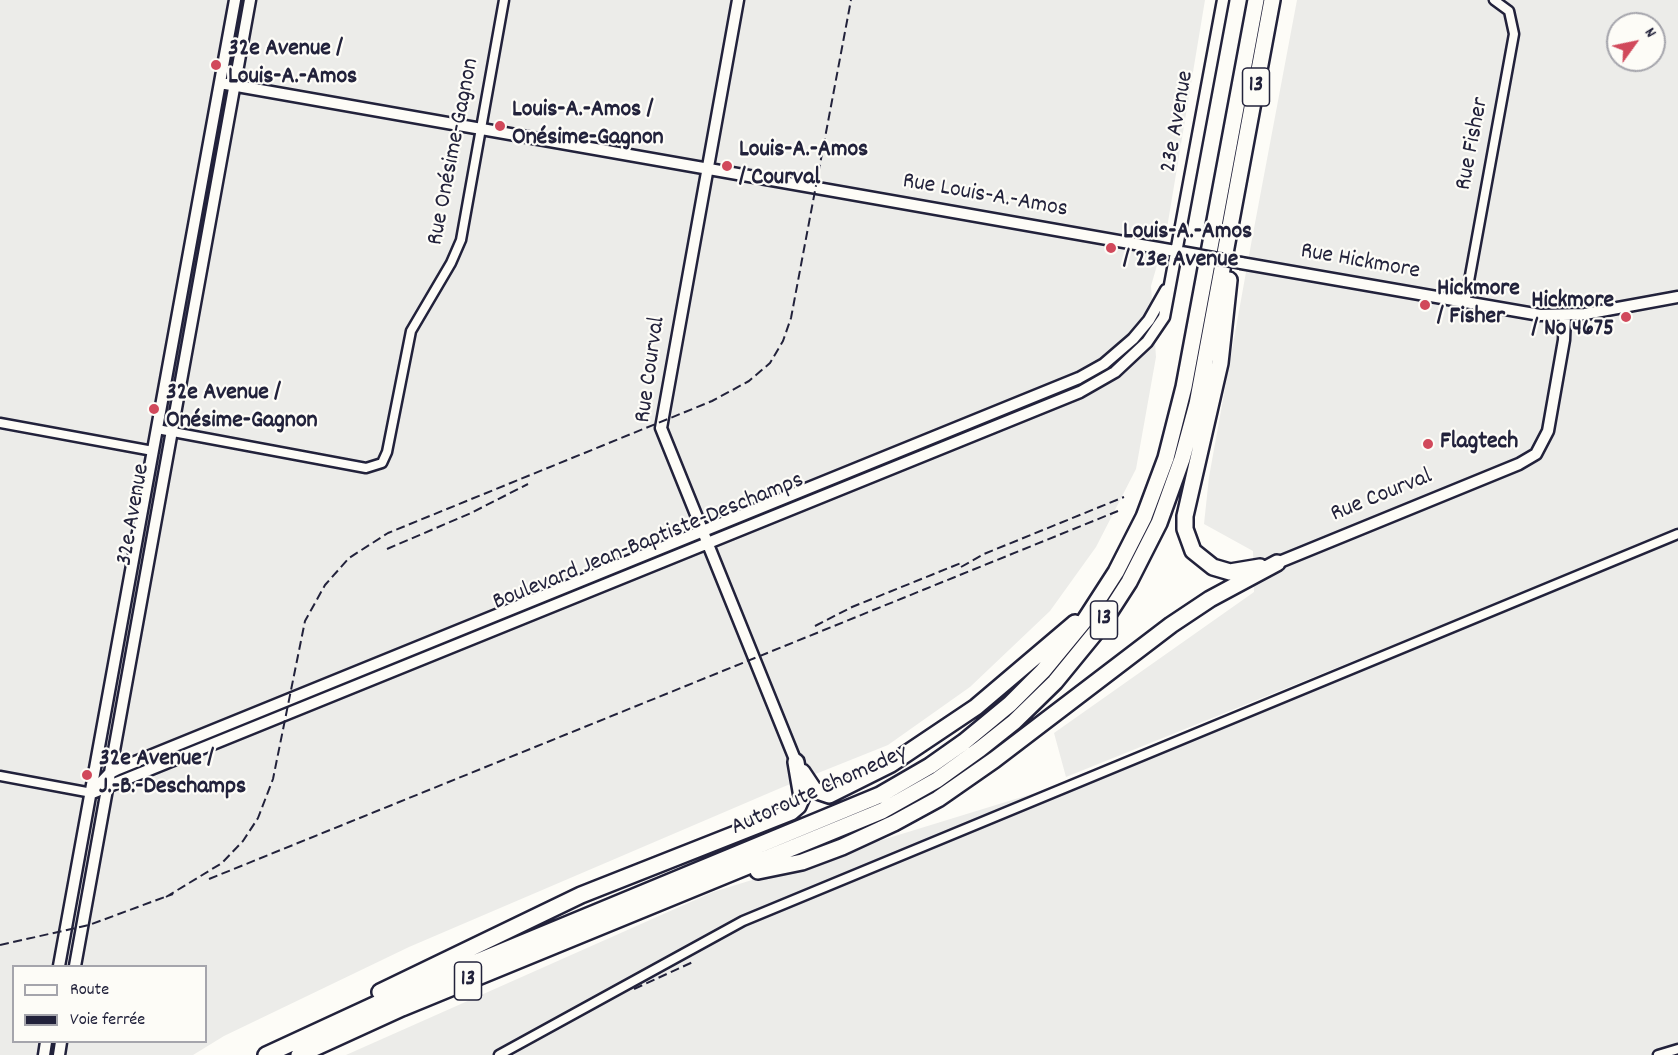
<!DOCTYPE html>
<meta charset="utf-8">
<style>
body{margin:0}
#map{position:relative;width:1678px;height:1055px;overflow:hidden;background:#fdfcf7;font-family:Dekko,sans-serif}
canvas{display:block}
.legend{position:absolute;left:12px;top:965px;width:195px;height:78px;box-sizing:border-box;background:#fdfcf7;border:2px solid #a5a5ac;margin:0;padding:8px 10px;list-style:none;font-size:18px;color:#22223b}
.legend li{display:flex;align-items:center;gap:12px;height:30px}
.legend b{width:30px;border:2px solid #a5a5ac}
.north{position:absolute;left:1606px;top:12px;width:60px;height:60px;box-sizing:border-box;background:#fdfcf7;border:2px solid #a5a5ac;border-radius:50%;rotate:57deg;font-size:16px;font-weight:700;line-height:24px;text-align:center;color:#22223b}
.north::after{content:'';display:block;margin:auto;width:21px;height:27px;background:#d1495b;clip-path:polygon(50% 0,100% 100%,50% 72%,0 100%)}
</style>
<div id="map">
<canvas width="1678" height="1055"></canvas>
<ul class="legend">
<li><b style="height:8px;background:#fdfcf7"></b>Route</li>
<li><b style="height:8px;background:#22223b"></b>Voie ferrée</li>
</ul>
<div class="north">N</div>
</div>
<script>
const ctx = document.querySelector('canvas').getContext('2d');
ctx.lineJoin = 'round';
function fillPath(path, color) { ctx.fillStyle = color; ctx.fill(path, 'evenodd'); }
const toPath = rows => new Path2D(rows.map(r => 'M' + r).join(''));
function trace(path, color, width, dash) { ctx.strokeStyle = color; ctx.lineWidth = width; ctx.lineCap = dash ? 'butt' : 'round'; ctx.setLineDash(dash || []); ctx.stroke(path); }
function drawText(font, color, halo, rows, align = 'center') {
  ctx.font = font + ' Dekko,sans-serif'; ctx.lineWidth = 4.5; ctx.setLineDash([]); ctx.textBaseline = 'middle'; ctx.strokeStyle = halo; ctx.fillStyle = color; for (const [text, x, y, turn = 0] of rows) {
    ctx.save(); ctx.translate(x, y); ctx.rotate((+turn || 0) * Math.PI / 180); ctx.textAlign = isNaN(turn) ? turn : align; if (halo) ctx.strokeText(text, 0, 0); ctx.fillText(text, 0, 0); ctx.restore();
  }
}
const built = toPath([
 [0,0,1205,0,1166,234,1151,286,1156,357,1136,469,1096,547,1050,611,970,687,888,745,783,787,409,947,224,1036,193,1055,0,1055],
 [14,966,206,966,206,1042,14,1042],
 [1297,0,1678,0,1678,530,1066,777,1054,733,1254,592,1253,551,1204,524,1209,477,1252,239],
 [1618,24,1654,24,1654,60,1618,60],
 [1678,539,1678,1055,346,1055,713,892,1165,753]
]);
const street = toPath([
 [1465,303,1514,34,1509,11,1494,0],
 [0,423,153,451],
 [157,429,366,468,382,463,387,452,411,331,451,263,461,240,504,0],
 [0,776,92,793],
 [499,1055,743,921,1678,534],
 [1658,1055,1678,1049]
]);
const secondary = toPath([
 [738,0,661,428,796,762],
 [220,83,1198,255],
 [1241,263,1540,315,1585,314,1678,297],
 [1277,563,1519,464,1536,454,1548,431,1564,340,1565,316],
 [96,788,110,773,118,769,1079,378,1104,364,1133,339,1149,320,1166,290],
 [92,793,1080,392,1115,372,1147,342,1164,317,1223,0],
 [59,966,235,0],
 [75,966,250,0],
 [44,1055,46,1042],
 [59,1055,61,1042]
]);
const highway = toPath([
 [1229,280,1220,363,1185,516,1185,529,1193,551,1213,567,1230,572,1260,567],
 [802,772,814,790,829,795,891,764,976,707,1075,623],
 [758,871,802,862,842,847,894,823,938,799,994,760,1171,625,1210,599,1277,563],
 [380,992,581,895,791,812,798,806,802,797,796,762],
 [266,1055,385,1000,880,795,930,766,964,742,1010,704,1043,671,1085,620,1116,572,1144,517,1166,458,1184,387,1256,0],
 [299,1055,402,1008,882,811,937,780,980,749,1014,722,1055,682,1100,627,1129,582,1159,523,1182,459,1197,404,1272,0]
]);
const rail = toPath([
 [387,549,471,513,528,484],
 [961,567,984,554,1124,497],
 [815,626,852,607,961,563],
 [209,879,1118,511],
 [166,897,222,863,243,841,258,818,273,779,305,621,325,585,349,558,388,533,712,401,749,381,770,363,783,341,791,318,851,0],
 [0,945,89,925,173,894],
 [634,989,695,961]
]);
const secondaryBridge = toPath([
 [1198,255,1241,263]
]);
const markers = [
 [216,65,6,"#d1495b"],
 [500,126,6,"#d1495b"],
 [727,166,6,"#d1495b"],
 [1111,248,6,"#d1495b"],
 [1425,305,6,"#d1495b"],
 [1626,317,6,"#d1495b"],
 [154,409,6,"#d1495b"],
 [1428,444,6,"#d1495b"],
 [87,775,6,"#d1495b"]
];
const shields = [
 [1256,87,27],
 [1104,620,27],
 [468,981,27]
];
const shieldNames = [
 ["13",1256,87],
 ["13",1104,620],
 ["13",468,981]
];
const poiNames = [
 ["32e Avenue /",228,51],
 ["Louis-A.-Amos",228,79],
 ["Louis-A.-Amos /",512,112],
 ["Onésime-Gagnon",512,140],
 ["Louis-A.-Amos",739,152],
 ["/ Courval",739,180],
 ["Louis-A.-Amos",1123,234],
 ["/ 23e Avenue",1123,262],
 ["Hickmore",1437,291],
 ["/ Fisher",1437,319],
 ["Hickmore",1614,303,"right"],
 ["/ No 4675",1614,331,"right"],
 ["32e Avenue /",166,395],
 ["Onésime-Gagnon",166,423],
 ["Flagtech",1440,444],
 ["32e Avenue /",99,761],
 ["J.-B.-Deschamps",99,789]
];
const streetNames = [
 ["23e Avenue",1179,122,-80],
 ["Rue Fisher",1474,144,-79],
 ["Rue Onésime-Gagnon",455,152,-79],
 ["Rue Louis-A.-Amos",985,197,10],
 ["Rue Hickmore",1360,263,10],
 ["Rue Courval",652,370,-82],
 ["Rue Courval",1382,497,-22],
 ["32e Avenue",135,515,-80],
 ["Boulevard Jean-Baptiste-Deschamps",649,543,-22],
 ["Autoroute Chomedey",820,792,-24]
];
fillPath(built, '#ecece9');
trace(street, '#22223b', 13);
trace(secondary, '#22223b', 15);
trace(highway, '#22223b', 20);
trace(street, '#fdfcf7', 8);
trace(secondary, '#fdfcf7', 10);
trace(highway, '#fdfcf7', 15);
trace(rail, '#22223b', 2, [9, 4.5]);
trace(secondaryBridge, '#22223b', 15, []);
trace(secondaryBridge, '#fdfcf7', 10);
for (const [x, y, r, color] of markers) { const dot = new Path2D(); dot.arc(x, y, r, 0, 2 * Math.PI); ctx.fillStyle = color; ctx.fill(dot); trace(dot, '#fdfcf7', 2); }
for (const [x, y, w] of shields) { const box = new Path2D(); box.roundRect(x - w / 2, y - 19, w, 38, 4.5); ctx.fillStyle = '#fdfcf7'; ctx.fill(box); trace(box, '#22223b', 1.5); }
drawText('bold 22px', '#22223b', null, shieldNames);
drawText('bold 24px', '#22223b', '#fdfcf7', poiNames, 'left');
drawText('24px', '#22223b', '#fdfcf7', streetNames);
</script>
